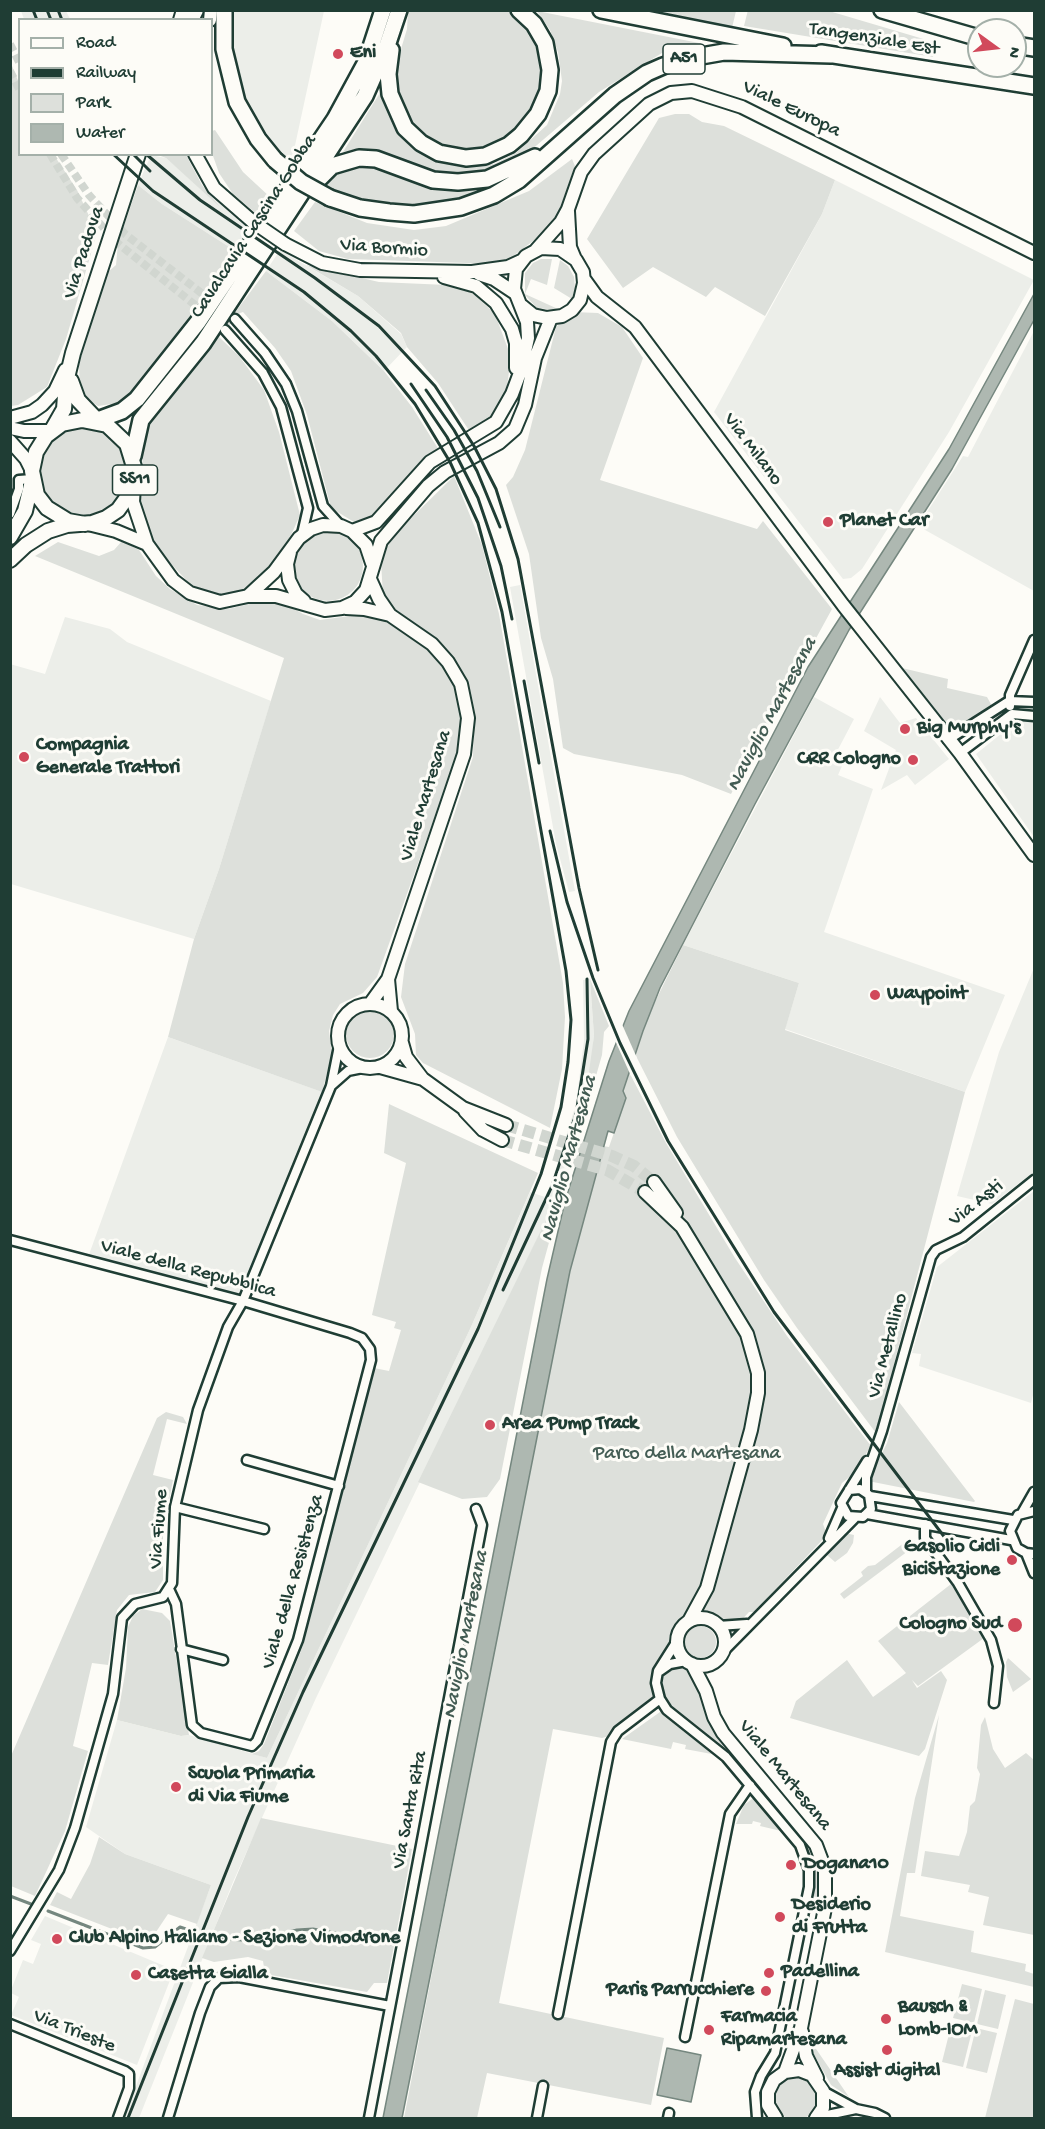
<!DOCTYPE html>
<style>
body{margin:0}
#map{position:relative;width:1045px;height:2129px;overflow:hidden;background:#fdfcf7;font-family:"Gochi Hand",sans-serif}
canvas{display:block}
.frame{position:absolute;inset:0;border:12px solid #1f3d34;pointer-events:none}
.legend{position:absolute;left:18px;top:18px;width:195px;height:138px;box-sizing:border-box;background:#fdfcf7;border:2px solid #a4b0a9;margin:0;padding:8px 10px;list-style:none;font-size:18px;color:#1f3d34}
.legend li{display:flex;align-items:center;gap:12px;height:30px}
.legend b{width:30px;border:2px solid #a4b0a9}
.north{position:absolute;left:967px;top:18px;width:60px;height:60px;box-sizing:border-box;background:#fdfcf7;border:2px solid #a4b0a9;border-radius:50%;rotate:105deg;font-size:16px;font-weight:700;line-height:24px;text-align:center;color:#1f3d34}
.north::after{content:'';display:block;margin:auto;width:21px;height:27px;background:#d1495b;clip-path:polygon(50% 0,100% 100%,50% 72%,0 100%)}
</style>
<div id="map">
<canvas width="1045" height="2129"></canvas>
<div class="frame"></div>
<ul class="legend">
<li><b style="height:8px;background:#fdfcf7"></b>Road</li>
<li><b style="height:8px;background:#1f3d34"></b>Railway</li>
<li><b style="height:16px;background:#dde0db"></b>Park</li>
<li><b style="height:16px;background:#aeb8b1"></b>Water</li>
</ul>
<div class="north">N</div>
</div>
<script>
const ctx = document.querySelector('canvas').getContext('2d');
ctx.lineJoin = 'round';
function fillPath(path, color) { ctx.fillStyle = color; ctx.fill(path, 'evenodd'); }
const toPath = rows => new Path2D(rows.map(r => 'M' + r).join(''));
function trace(path, color, width, dash) { ctx.strokeStyle = color; ctx.lineWidth = width; ctx.lineCap = dash ? 'butt' : 'round'; ctx.setLineDash(dash || []); ctx.stroke(path); }
function drawText(font, color, halo, rows, align = 'center') {
  ctx.font = font + ' "Gochi Hand",sans-serif'; ctx.lineWidth = 6; ctx.setLineDash([]); ctx.textBaseline = 'middle'; ctx.strokeStyle = halo; ctx.fillStyle = color; for (const [text, x, y, turn = 0] of rows) {
    ctx.save(); ctx.translate(x, y); ctx.rotate((+turn || 0) * Math.PI / 180); ctx.textAlign = isNaN(turn) ? turn : align; if (halo) ctx.strokeText(text, 0, 0); ctx.fillText(text, 0, 0); ctx.restore();
  }
}
const built = toPath([
 [21,11,66,11,70,19,24,19],
 [231,11,324,11,291,164,247,109,233,55],
 [151,155,166,158,249,229,234,250,162,204,138,185],
 [835,180,1034,280,949,432,862,569,851,578,843,579,714,412,822,214],
 [280,250,358,296,401,334,407,347,384,371,332,321,266,271],
 [1034,331,1034,591,918,526,963,456,968,457],
 [520,585,575,891,569,892,556,844,510,587],
 [65,617,110,629,127,642,271,701,219,869,194,939,11,884,10,664,45,674],
 [814,697,854,719,832,761,842,766,838,775,873,789,824,932,1005,995,965,1092,785,1029,799,983,683,945],
 [880,697,900,723,916,718,949,759,915,785,907,775,881,790,896,750,864,731],
 [1025,719,1034,720,1034,837,976,754,1017,721],
 [1034,968,1034,1172,992,1204,957,1196,999,1052],
 [590,979,594,1036,591,1066,581,1128,567,1177,316,1698,233,1882,139,2118,124,2118,211,1885,125,1854,86,1827,117,1720,181,1736,189,1735,267,1758,471,1327,530,1192,545,1197,553,1179,576,1104,584,1041,583,980],
 [168,1037,328,1094,243,1301,87,1260],
 [1034,1191,1034,1391,1031,1403,919,1366,921,1354,912,1353,937,1267],
 [45,1916,174,1970,137,2065,11,2015,19,1997,11,1993,11,1990,23,1960,33,1964,41,1944,31,1940]
]);
const green = toPath([
 [748,10,829,11,937,43,933,57,744,26],
 [408,11,511,11,520,16,541,45,545,89,520,132,478,153,436,146,410,126,399,105,395,81,398,59,407,29],
 [537,11,699,43,662,53,599,92,516,163,485,174,448,178,378,152,357,149,343,152,383,88,395,127,424,151,439,158,475,166,494,164,516,153,547,125,560,94,562,81,558,52,550,30],
 [647,11,736,10,736,11,732,28],
 [10,61,19,83,20,154,54,155,77,190,97,233,66,339,47,387,18,405,11,406],
 [675,114,689,114,702,122,724,126,835,180,822,214,765,316,715,287,706,297,653,267,623,288,587,239,659,118],
 [215,130,243,172,270,197,258,215,233,194,219,173,212,153,212,131],
 [158,155,186,155,202,185,220,207,166,158],
 [572,159,575,166,558,214,550,228,508,260,497,264,348,259,319,251,294,231,315,202,367,223,414,230,446,226,529,191],
 [370,164,392,171,414,182,440,188,460,189,499,183,459,200,419,205,379,203,333,193,324,187,332,177,351,167],
 [138,185,162,204,234,250,165,357,145,382,118,403,98,406,86,399,80,388,79,365,86,336,108,272,116,265,118,243],
 [541,259,552,259,547,285,531,279,525,294,558,309,555,310,537,308,525,295,525,273,533,263],
 [560,260,568,266,574,277,575,288,572,299,554,288],
 [306,265,379,282,447,285,464,289,476,296,495,314,511,357,506,394,499,410,486,426,472,435,438,383,407,347,401,333,358,296],
 [266,271,332,321,384,371,412,407,439,450,371,518,354,522,331,508,307,415,291,371,275,348,243,312,240,313,219,337,239,356,264,390,279,432,300,515,283,553,255,587,237,594,214,594,191,585,158,550,146,523,140,497,144,473,140,444,147,421,204,354],
 [573,312,598,313,622,327,643,358,600,480,757,529,763,521,832,609,731,794,682,775,574,754,563,748,553,679,541,638,529,554,506,485,513,477,525,450,556,327],
 '40 471a44 44 0 1 1 88 0a44 44 0 1 1-88 0Z',
 [454,476,482,545,499,614,563,983,565,1017,562,1069,550,1128,423,1063,416,1055,415,1034,401,997,405,964,473,757,474,717,470,690,451,656,435,638,395,609,383,595,381,562,385,550,400,529],
 '293 566a35 35 0 1 1 70 0a35 35 0 1 1-70 0Z',
 [122,541,139,550,156,576,170,589,197,605,228,609,263,601,282,602,303,614,320,620,357,615,374,616,385,620,431,651,446,671,457,692,461,719,460,743,456,758,377,977,363,993,340,1004,333,1015,329,1031,332,1054,322,1092,168,1037,194,939,219,869,284,658,35,556,58,542,99,556,114,550],
 [902,668,948,679,947,688,987,697,992,706,951,730,945,727],
 [683,945,799,983,785,1030,965,1092,876,1433,797,1328,764,1280,677,1137,635,1054,650,1012],
 [590,979,609,1026,604,1032,602,1055,581,1128,594,1036],
 '346 1034a24 24 0 1 1 48 0a24 24 0 1 1-48 0Z',
 [629,1072,666,1143,735,1258,787,1336,871,1446,852,1475,842,1483,823,1524,827,1535,754,1612,749,1612,737,1625,718,1626,708,1618,686,1621,658,1672,686,1661,711,1708,821,1856,821,1898,807,1895,805,1854,726,1757,660,1699,613,1735,602,1738,553,1729,499,2003,664,2038,651,2105,487,2073,477,2118,404,2118,533,1450,570,1271,603,1146,609,1147,626,1098,623,1091],
 [389,1104,538,1173,471,1327,267,1758,252,1754,259,1751,264,1744,304,1643,374,1368,389,1371,401,1330,394,1328,396,1322,372,1315,406,1163,384,1153],
 [567,1177,542,1268,500,1479,487,1497,462,1499,418,1482],
 [899,1402,975,1501,974,1502,868,1481,887,1443],
 [166,1412,183,1417,187,1424,167,1419,153,1475,173,1480,163,1531,163,1580,155,1592,129,1595,117,1610,108,1665,92,1663,73,1746,88,1751,65,1831,35,1896,11,1886,11,1756,157,1418],
 [845,1533,854,1535,853,1543,847,1553,835,1562,827,1555],
 [909,1539,915,1541,916,1545,844,1599,840,1594,863,1576,861,1572,868,1566,875,1565],
 [951,1584,984,1638,918,1686,912,1680,917,1688,941,1671,947,1680,925,1749,919,1756,790,1718,796,1701,847,1660,873,1697,906,1673,878,1641],
 [142,1609,162,1613,170,1621,189,1735,181,1736,117,1720,126,1668,128,1627,133,1616],
 '684 1642a16 16 0 1 1 32 0a16 16 0 1 1-32 0Z',
 [1008,1658,1031,1679,1013,1692,1007,1677,1006,1662],
 [660,1712,663,1713,717,1755,685,1749,686,1745,673,1742,671,1749,622,1739],
 [939,1715,915,1873,907,1873,900,1916,974,1931,971,1952,1026,1964,1025,1971,1034,1974,1034,1987,885,1952,915,1798],
 [985,1717,993,1749,1005,1768,1026,1753,1034,1760,1034,1935,983,1925,989,1897,968,1892,970,1885,921,1876,925,1851,959,1856,967,1832,970,1806,975,1801,980,1774,977,1768,981,1725],
 [752,1799,754,1799,781,1831,760,1826,761,1823,753,1821,752,1824,736,1824,744,1805],
 [261,1818,412,1849,387,1983,374,1983,367,1992,265,1974,263,1961,248,1957,214,1962,202,1958],
 [99,1837,125,1854,211,1885,197,1924,168,1914,152,1938,143,1941,50,1905,57,1892,71,1899,90,1864],
 [962,1984,982,1989,974,2023,953,2018],
 [985,1990,1006,1995,998,2029,977,2024],
 [1015,1999,1034,2004,1034,2118,985,2118],
 [952,2022,973,2027,963,2067,942,2062],
 [976,2028,997,2033,987,2073,966,2068],
 [813,2037,816,2040,812,2043,849,2097,831,2085,812,2051,810,2040],
 '775 2099a21 21 0 1 1 42 0a21 21 0 1 1-42 0Z'
]);
const water = toPath([
 [1034,294,1034,320,952,469,849,630,755,804,660,988,643,1031,623,1091,626,1098,614,1133,608,1131,570,1271,402,2118,383,2118,547,1279,565,1201,609,1061,629,1011,808,667,949,449,1034,294],
 [667,2048,701,2055,691,2102,657,2095,667,2048]
]);
const pier = toPath([
 [621,1022,637,1058,631,1076,614,1038]
]);
const stream = toPath([
 [10,1896,31,1904],
 [48,1911,143,1948,155,1947,180,1927,192,1931],
 [211,1937,252,1941,297,1930,313,1929,393,1944]
]);
const streetTunnel = toPath([
 [10,44,20,64],
 [10,71,20,91],
 [50,154,77,198,116,242,219,324],
 [61,154,89,195,125,234,235,319]
]);
const secondaryTunnel = toPath([
 [506,1125,612,1156,634,1166,654,1182],
 [502,1140,607,1170,645,1192]
]);
const street = toPath([
 [235,319,265,353,286,384,297,411,323,506,341,526],
 [225,330,263,373,281,407,308,508,302,534],
 [10,514,19,489,19,480,32,479],
 [1010,706,1010,695,1034,640],
 [948,740,1009,701,1034,702],
 [960,753,1012,714,1034,716],
 [331,1086,348,1071,363,1068],
 [10,1240,243,1301,350,1333,362,1338,370,1349,371,1360,298,1640,257,1741,252,1746,201,1733,192,1725,176,1604,169,1589],
 [247,1460,339,1486],
 [849,1490,860,1489,869,1495,871,1509,863,1517,848,1516,841,1503,867,1461],
 [866,1492,866,1477,882,1431,931,1257,936,1250,963,1237,1034,1180],
 [870,1496,1013,1520],
 [175,1507,264,1529],
 [1034,1511,1018,1515,1010,1531,1017,1548,1026,1553,1034,1554],
 [1022,1513,1034,1492],
 [867,1514,1011,1540],
 [925,1524,925,1538,958,1583,991,1640,998,1666,994,1703],
 [829,1538,842,1508],
 [1026,1553,1034,1573],
 [718,1626,747,1624],
 [677,1641,658,1671,656,1683,660,1699,667,1710,726,1757,800,1845,809,1870,809,1887,775,2053,761,2076,755,2092,757,2118],
 [181,1649,223,1660],
 [722,1653,854,1519],
 [660,1671,670,1664,686,1661],
 [10,1951,59,1870,75,1828,113,1694,122,1618,135,1604,163,1597,172,1583,175,1507,198,1410,228,1327,243,1301,331,1086,339,1046],
 [558,2014,611,1742,618,1731,660,1699],
 [10,2024,125,2071,129,2074,129,2088,118,2118],
 [685,2037,730,1814,750,1785],
 [823,2091,856,2109,875,2113,885,2118],
 [818,2117,856,2109],
 [168,2118,200,2013,210,1987,219,1978,239,1977,390,2006],
 [369,2118,482,1525,476,1509],
 [537,2118,543,2086],
 [668,2118,669,2113]
]);
const secondary = toPath([
 [210,20,211,10],
 [195,154,214,188,253,222],
 [568,211,570,247,575,259],
 [285,244,322,263,360,270,472,272,508,267,521,261],
 [536,250,561,222,568,209,581,172,594,154,649,104,671,93,692,91,742,107,1034,253],
 [479,274,494,279,515,293],
 [444,277,476,286,496,303,512,329,516,343,516,368],
 [584,279,597,297,635,327,843,605,960,753,1034,855],
 [10,418,32,412,42,405,55,391,65,370],
 [10,428,24,431,51,431],
 [10,441,26,459,32,471],
 [134,486,133,502,147,544,173,580,190,593,220,602,248,596,276,596,325,610,342,608,355,602,366,590,381,541,428,486,445,472,499,443,515,429,525,405,535,358,551,318],
 [88,524,116,531,147,544],
 [352,531,376,522,430,462,496,422,512,394,521,370,528,338,527,322,514,289,516,269,526,256,541,248,560,249,576,260,583,272,584,283,580,300,572,310,562,316,547,318,533,315,522,306],
 [290,552,287,564,289,580,296,594,304,601],
 [370,579,379,599,390,615],
 [248,596,274,572,299,538,311,529,323,525,341,526,352,531,366,545,372,563],
 [346,608,364,609,390,615,432,644,448,662,461,684,468,718,464,754,388,979,370,1004],
 [388,979,391,1011],
 '338 1036a32 32 0 1 1 64 0a32 32 0 1 1-64 0Z',
 [402,1043,406,1057,422,1078],
 [380,1067,423,1079,463,1108,506,1125],
 [465,1111,483,1130,502,1140],
 [654,1182,676,1213],
 [645,1192,682,1227,747,1334,758,1373,758,1393,751,1430,707,1588,689,1621],
 '677 1642a24 24 0 1 1 48 0a24 24 0 1 1-48 0Z',
 [692,1664,706,1691,714,1717,723,1733,816,1845,825,1869,825,1908,801,2028,785,2072],
 [802,2032,806,2056,817,2078],
 [776,2118,768,2105,768,2092,774,2080,785,2072,799,2070,812,2075,823,2091,823,2108,816,2118]
]);
const primary = toPath([
 [181,20,184,10],
 [191,20,196,10],
 [71,381,78,400,98,421],
 [52,430,64,409,66,382,73,353,138,154],
 [10,537,25,511,32,481],
 [10,560,26,545,48,531,67,525,92,523,106,518,118,510,131,492,135,470,127,444,107,425,82,420,62,424,46,436,36,452,32,471,37,495,47,508,68,521,85,524]
]);
const highway = toPath([
 [224,10,224,49,237,102,258,139,275,160],
 [601,10,783,46],
 [882,10,979,38],
 [1015,45,1034,48],
 [391,50,388,74,390,94,405,128,421,143,439,153,466,158,485,156,509,145,521,135,538,114,548,91,550,70,545,43,534,24,519,10],
 [821,53,1034,86],
 [318,180,332,166,359,158,376,159,433,180,458,182,487,179,535,157],
 [330,198,360,208,389,212,414,214,461,207,494,195,519,180,615,95,647,73,663,66,684,59,724,52,831,55],
 [95,421,122,411,137,399,198,322,335,119,366,62,383,10],
 [133,456,141,420,203,343,365,96,387,46,399,10]
]);
const rail = toPath([
 [33,10,37,20],
 [47,10,51,20],
 [58,10,62,20],
 [113,154,153,191,304,292,351,331,376,356,415,404,450,462,478,523,502,612,566,971,571,1020,568,1062,561,1107,541,1174,478,1329,303,1692,248,1817,128,2118],
 [133,154,150,171],
 [146,154,200,200,315,278,379,326,435,386,474,446,496,489,518,559,579,888,598,970],
 [411,384,447,437,478,498,501,566,512,619],
 [426,390,454,430,477,471,500,527],
 [524,681,539,763],
 [550,831,567,902,593,978,620,1043,668,1141,774,1312,955,1551],
 [503,1290,552,1186,576,1114,588,1039,587,979]
]);
const secondaryBridge = toPath([
 [253,222,285,244]
]);
const highwayBridge = toPath([
 [275,160,301,182,330,198]
]);
const markers = [
 [338,54,6,"#d1495b"],
 [828,522,6,"#d1495b"],
 [905,729,6,"#d1495b"],
 [24,757,6,"#d1495b"],
 [913,760,6,"#d1495b"],
 [875,995,6,"#d1495b"],
 [490,1425,6,"#d1495b"],
 [1012,1560,6,"#d1495b"],
 [1015,1625,8,"#d1495b"],
 [176,1787,6,"#d1495b"],
 [791,1865,6,"#d1495b"],
 [780,1917,6,"#d1495b"],
 [57,1939,6,"#d1495b"],
 [769,1973,6,"#d1495b"],
 [136,1975,6,"#d1495b"],
 [766,1991,6,"#d1495b"],
 [886,2019,6,"#d1495b"],
 [709,2030,6,"#d1495b"],
 [887,2050,6,"#d1495b"]
];
const shields = [
 [684,59,42],
 [135,480,45]
];
const shieldNames = [
 ["A51",684,59],
 ["SS11",135,480]
];
const streetNames = [
 ["Tangenziale Est",874,40,9],
 ["Viale Europa",791,110,26],
 ["Cavalcavia Cascina Gobba",255,227,-57],
 ["Via Bormio",384,249,4],
 ["Via Padova",85,253,-72],
 ["Via Milano",752,450,53],
 ["Viale Martesana",427,796,-73],
 ["Via Asti",977,1204,-38],
 ["Viale della Repubblica",188,1270,15],
 ["Via Metallino",889,1346,-75],
 ["Via Fiume",160,1529,-86],
 ["Viale della Resistenza",294,1582,-74],
 ["Viale Martesana",784,1776,51],
 ["Via Santa Rita",411,1810,-79],
 ["Via Trieste",74,2032,22]
];
const poiNames = [
 ["Eni",350,54],
 ["Planet Car",840,522],
 ["Big Murphy's",917,729],
 ["Compagnia",36,746],
 ["Generale Trattori",36,769],
 ["CRR Cologno",901,760,"right"],
 ["Waypoint",887,995],
 ["Area Pump Track",502,1425],
 ["Gasolio Cicli",1000,1548,"right"],
 ["BiciStazione",1000,1571,"right"],
 ["Cologno Sud",1002,1625,"right"],
 ["Scuola Primaria",188,1775],
 ["di Via Fiume",188,1798],
 ["Dogana10",803,1865],
 ["Desiderio",792,1906],
 ["di Frutta",792,1929],
 ["Club Alpino Italiano - Sezione Vimodrone",69,1939],
 ["Padellina",781,1973],
 ["Casetta Gialla",148,1975],
 ["Paris Parrucchiere",754,1991,"right"],
 ["Bausch &",898,2008],
 ["Lomb-IOM",898,2031],
 ["Farmacia",721,2018],
 ["Ripamartesana",721,2041],
 ["Assist digital",887,2072,"center"]
];
const parkNames = [
 ["Parco della Martesana",687,1455]
];
const waterNames = [
 ["Naviglio Martesana",773,715,-62],
 ["Naviglio Martesana",570,1159,-75],
 ["Naviglio Martesana",467,1635,-79]
];
fillPath(built, '#eceee9');
fillPath(green, '#dde0db');
fillPath(water, '#aeb8b1');
trace(water, '#75877f', 1.5);
fillPath(pier, '#fdfcf7');
trace(stream, '#75877f', 3);
trace(streetTunnel, '#d1d6d0', 8, [8, 4]);
trace(secondaryTunnel, '#d1d6d0', 12, [12, 6]);
trace(street, '#1f3d34', 13);
trace(secondary, '#1f3d34', 16);
trace(primary, '#1f3d34', 18);
trace(highway, '#1f3d34', 20);
trace(street, '#fdfcf7', 8);
trace(secondary, '#fdfcf7', 12);
trace(primary, '#fdfcf7', 14);
trace(highway, '#fdfcf7', 15);
trace(rail, '#1f3d34', 3);
trace(secondaryBridge, '#1f3d34', 16, []);
trace(highwayBridge, '#1f3d34', 20, []);
trace(secondaryBridge, '#fdfcf7', 12);
trace(highwayBridge, '#fdfcf7', 15);
for (const [x, y, r, color] of markers) { const dot = new Path2D(); dot.arc(x, y, r, 0, 2 * Math.PI); ctx.fillStyle = color; ctx.fill(dot); trace(dot, '#fdfcf7', 2); }
for (const [x, y, w] of shields) { const box = new Path2D(); box.roundRect(x - w / 2, y - 15, w, 30, 4.5); ctx.fillStyle = '#fdfcf7'; ctx.fill(box); trace(box, '#1f3d34', 1.5); }
drawText('bold 18px', '#1f3d34', null, shieldNames);
drawText('20px', '#1f3d34', '#fdfcf7', streetNames);
drawText('bold 20px', '#1f3d34', '#fdfcf7', poiNames, 'left');
drawText('20px', '#455e55', '#fdfcf7', parkNames);
drawText('italic 21px', '#435c53', '#fdfcf7', waterNames);
</script>
